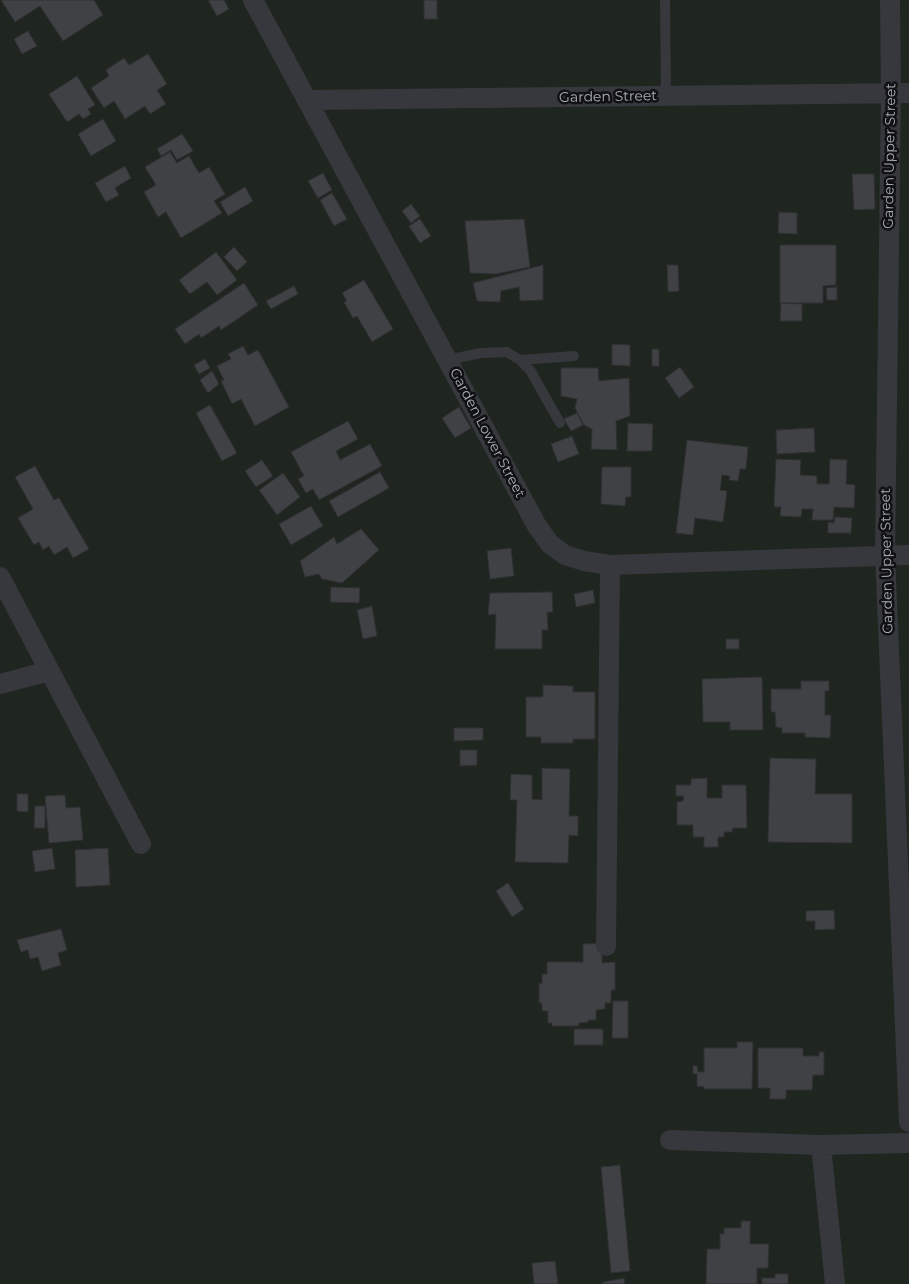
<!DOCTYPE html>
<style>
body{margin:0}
canvas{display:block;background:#161618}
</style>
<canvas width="909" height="1284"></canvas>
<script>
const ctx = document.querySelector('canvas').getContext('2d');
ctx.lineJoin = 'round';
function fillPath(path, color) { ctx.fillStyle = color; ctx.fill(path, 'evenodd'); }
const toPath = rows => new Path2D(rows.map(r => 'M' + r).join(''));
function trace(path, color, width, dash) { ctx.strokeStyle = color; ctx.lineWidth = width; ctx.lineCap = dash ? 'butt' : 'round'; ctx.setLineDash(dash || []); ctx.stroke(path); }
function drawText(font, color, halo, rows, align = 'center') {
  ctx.font = font + ' Montserrat,sans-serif'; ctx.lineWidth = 5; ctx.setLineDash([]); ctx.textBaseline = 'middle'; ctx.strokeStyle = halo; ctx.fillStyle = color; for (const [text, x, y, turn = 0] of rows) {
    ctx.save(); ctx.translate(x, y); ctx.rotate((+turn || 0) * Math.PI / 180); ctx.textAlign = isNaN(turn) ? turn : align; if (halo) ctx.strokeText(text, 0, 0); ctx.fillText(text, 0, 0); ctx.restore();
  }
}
const green = toPath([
 [0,0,909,0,909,1284,0,1284]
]);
const building = toPath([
 [1,0,94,0,103,15,63,41,40,6,15,22,1,0],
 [208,0,224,0,229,9,217,16,208,0],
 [424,0,437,0,437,19,424,19,424,0],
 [28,31,37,46,22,54,14,39,28,31],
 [148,54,167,84,157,90,166,104,150,114,145,106,125,119,114,101,104,108,91,88,109,76,106,70,124,58,129,65,148,54],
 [77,76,95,105,88,109,91,114,83,119,79,114,67,122,49,94,77,76],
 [103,119,116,141,91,156,78,134,103,119],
 [182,134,193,151,177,160,171,150,161,156,157,149,182,134],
 [170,152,177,163,189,156,199,173,209,167,225,194,214,201,222,213,181,238,166,212,158,217,144,192,156,185,145,167,170,152],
 [125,166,131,178,115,188,119,195,106,202,95,183,125,166],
 [323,173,332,190,318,198,308,181,323,173],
 [852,174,874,174,875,209,854,210,852,174],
 [245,187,253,201,228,216,220,202,245,187],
 [332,193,347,219,334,226,320,200,332,193],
 [411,204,420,216,411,223,402,211,411,204],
 [779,212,797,213,797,234,778,233,779,212],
 [420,219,431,236,420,243,409,226,420,219],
 [524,219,530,267,496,274,470,273,465,221,524,219],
 [780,245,836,245,836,285,823,286,823,303,780,303,780,245],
 [234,247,247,262,237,271,224,257,234,247],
 [216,252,237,280,217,295,207,282,190,294,179,280,216,252],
 [543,265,543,300,520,301,519,287,501,291,500,302,477,301,473,283,543,265],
 [667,265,678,265,679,291,668,292,667,265],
 [364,280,393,329,372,342,357,316,353,318,344,302,347,301,342,293,364,280],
 [244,283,258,305,221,330,219,326,201,338,199,334,185,344,175,329,244,283],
 [294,286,298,294,271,309,266,301,294,286],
 [837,287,837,300,827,300,826,288,837,287],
 [781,303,802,304,802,321,780,321,781,303],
 [612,344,630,345,630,366,612,365,612,344],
 [243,346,248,355,258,350,289,407,255,426,241,399,232,404,221,381,224,380,217,366,231,359,228,354,243,346],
 [652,349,659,349,659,366,652,366,652,349],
 [205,359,210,368,199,374,194,365,205,359],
 [680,367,694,387,679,398,665,378,680,367],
 [561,368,598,368,599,381,629,378,630,416,616,421,617,450,591,449,592,429,584,425,575,408,577,399,561,396,561,368],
 [212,371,219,384,208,393,200,380,212,371],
 [210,405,237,453,222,461,196,413,210,405],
 [459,407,471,428,455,438,442,418,459,407],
 [577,413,583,425,571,431,564,419,577,413],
 [348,421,358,439,336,451,340,460,370,444,382,466,319,500,313,489,306,493,298,479,304,476,291,452,348,421],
 [628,423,653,424,652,451,627,451,628,423],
 [814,428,815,452,777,454,776,430,814,428],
 [572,436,579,454,558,462,551,444,572,436],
 [687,440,748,447,746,469,740,469,738,481,729,480,730,476,722,475,720,490,727,491,723,522,695,518,693,535,676,533,687,440],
 [776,459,801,460,800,475,817,476,817,484,829,484,830,459,847,460,846,484,855,485,854,508,834,507,833,520,812,520,813,509,802,509,801,517,780,516,781,507,774,507,776,459],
 [262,460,273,476,256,487,245,471,262,460],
 [35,466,54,500,59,498,89,549,73,558,67,547,54,555,49,546,43,550,39,542,34,545,18,518,33,509,15,477,35,466],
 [602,467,631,467,631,497,626,497,625,506,601,504,602,467],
 [380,472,389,488,338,517,329,501,380,472],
 [283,473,300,497,277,515,259,490,283,473],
 [311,506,323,526,291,545,279,524,311,506],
 [835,517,852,518,851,533,828,533,828,522,834,523,835,517],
 [361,529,379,550,342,583,322,579,319,574,305,577,300,561,334,537,337,544,361,529],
 [511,548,514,576,490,579,487,551,511,548],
 [331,587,360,588,359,603,330,602,331,587],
 [593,590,595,603,576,607,574,594,593,590],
 [552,592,553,612,547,612,548,630,542,630,542,649,495,649,496,614,488,615,490,593,552,592],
 [372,606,377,636,363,639,357,610,372,606],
 [726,639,739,639,739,649,726,649,726,639],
 [762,677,763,730,730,730,730,722,703,722,702,679,762,677],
 [801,681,829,681,829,691,825,691,825,715,831,715,830,738,805,737,805,733,782,733,782,728,776,727,775,712,771,712,771,689,801,689,801,681],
 [543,685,573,686,573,692,595,692,595,739,573,739,573,743,541,743,541,737,526,737,526,697,543,697,543,685],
 [454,728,483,728,483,740,454,741,454,728],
 [460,750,477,750,477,765,460,766,460,750],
 [770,758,816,759,815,794,852,794,852,843,768,842,770,758],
 [542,768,570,769,569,816,578,816,578,836,569,835,568,863,515,862,517,800,510,800,511,774,532,775,532,799,542,800,542,768],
 [707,778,707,798,722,798,722,785,746,785,747,828,733,828,732,832,724,832,724,837,718,837,718,847,704,847,704,837,693,837,693,825,677,825,677,802,683,801,684,796,676,796,676,785,691,785,691,779,707,778],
 [17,794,28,794,28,812,17,811,17,794],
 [65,795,66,808,80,807,83,840,49,843,45,796,65,795],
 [35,806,45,806,45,828,34,828,35,806],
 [52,848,55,869,35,872,32,851,52,848],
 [108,848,110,885,76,887,75,850,108,848],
 [508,883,524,909,512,917,496,891,508,883],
 [834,910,835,929,815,930,815,921,806,921,806,911,834,910],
 [61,929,67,950,58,953,61,965,42,971,38,957,30,959,28,950,21,952,17,940,61,929],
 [602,943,602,963,615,962,615,990,611,990,611,1003,605,1003,605,1009,596,1010,596,1020,588,1020,588,1022,579,1023,579,1026,552,1026,552,1023,548,1023,548,1011,542,1011,542,1003,539,1003,539,983,542,984,542,974,547,974,547,962,583,962,583,944,602,943],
 [613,1001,628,1001,628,1038,612,1038,613,1001],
 [574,1029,603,1029,603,1045,574,1045,574,1029],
 [737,1042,753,1042,752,1089,704,1089,704,1087,697,1086,697,1074,693,1074,693,1066,697,1066,698,1072,704,1072,704,1048,737,1048,737,1042],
 [758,1048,803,1048,803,1056,819,1056,819,1052,824,1052,824,1075,813,1075,812,1090,786,1090,786,1099,770,1099,770,1088,758,1088,758,1048],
 [620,1165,630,1271,611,1273,601,1167,620,1165],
 [741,1221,750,1221,750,1244,769,1244,768,1268,757,1268,757,1284,706,1284,707,1249,720,1249,720,1234,724,1234,724,1228,741,1228,741,1221],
 [555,1261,558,1284,534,1284,532,1263,555,1261],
 [775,1274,788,1274,788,1284,762,1284,762,1278,775,1278,775,1274],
 [624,1278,625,1284,603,1284,603,1282,624,1278]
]);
const service = toPath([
 [665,0,666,97],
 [447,360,481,353,507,352,520,360,530,370,560,423],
 [520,360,574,356]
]);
const minor = toPath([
 [253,0,537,526,550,544,565,555,584,561,610,565,909,555],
 [890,0,891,93,885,555,909,1122],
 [307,100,909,93],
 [0,577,141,844],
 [0,684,49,671],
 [606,946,610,565],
 [670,1140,821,1145,909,1143],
 [821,1145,835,1284]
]);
const streetNames = [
 ["Garden Street",608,97,-1],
 ["Garden Upper Street",890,156,-89],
 ["Garden Lower Street",487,433,62],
 ["Garden Upper Street",887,561,-91]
];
fillPath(green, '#1e261f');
fillPath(building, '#404145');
trace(building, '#303034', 1);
trace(service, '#37383d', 10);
trace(minor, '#37383d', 20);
drawText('14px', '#a8adb8', '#111113', streetNames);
</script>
